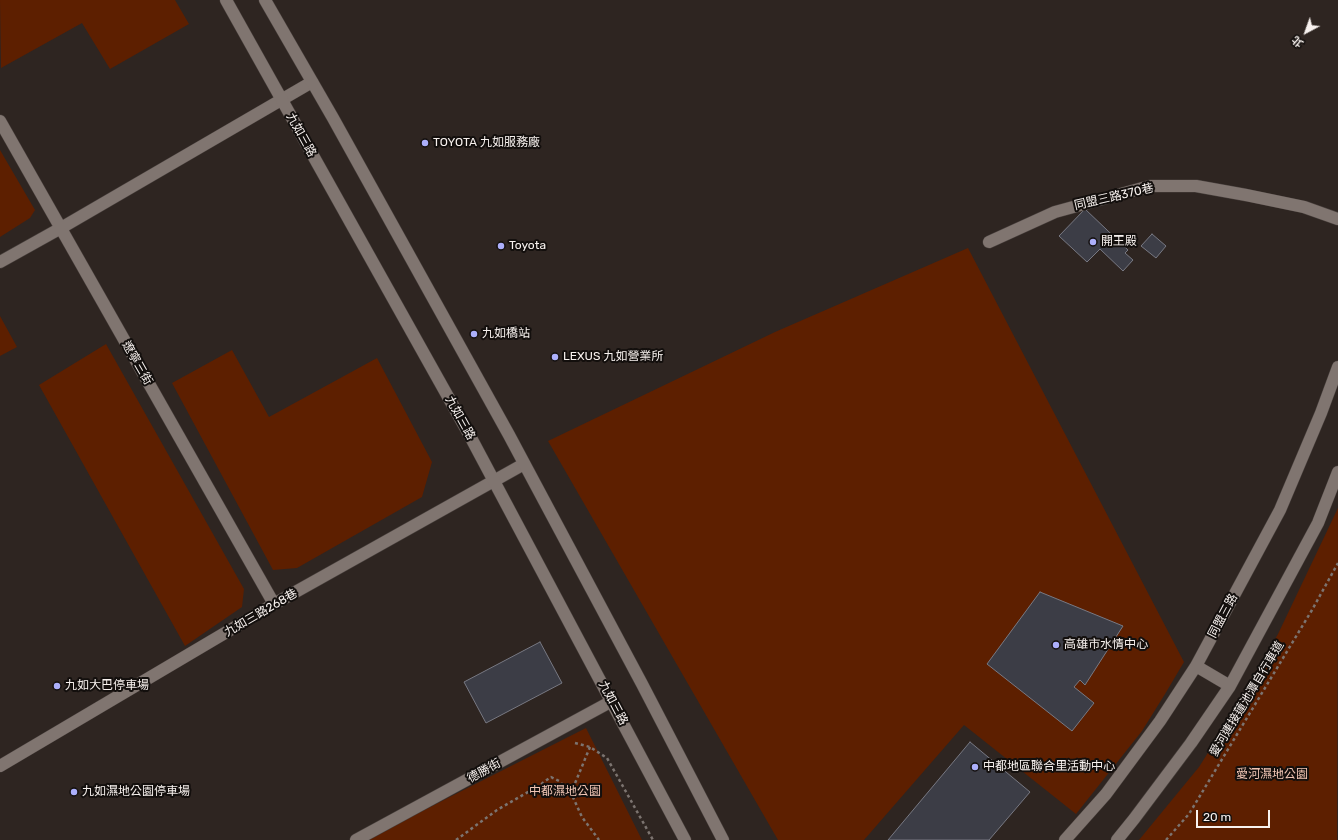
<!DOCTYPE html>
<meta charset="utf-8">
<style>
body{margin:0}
#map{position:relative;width:1338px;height:840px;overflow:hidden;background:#2e2521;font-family:Rubik,"Noto Sans TC",sans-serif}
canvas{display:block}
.north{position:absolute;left:1286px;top:12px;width:40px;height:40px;-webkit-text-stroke:3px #130f0d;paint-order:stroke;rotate:221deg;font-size:11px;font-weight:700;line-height:16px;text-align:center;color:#f8f2ef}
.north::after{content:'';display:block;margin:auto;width:14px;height:18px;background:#f8f2ef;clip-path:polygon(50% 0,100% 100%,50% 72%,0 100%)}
.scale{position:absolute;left:1196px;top:810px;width:74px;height:18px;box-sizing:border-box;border:2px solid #f8f2ef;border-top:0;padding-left:5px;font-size:12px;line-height:14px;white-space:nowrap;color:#f8f2ef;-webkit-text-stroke:3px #130f0d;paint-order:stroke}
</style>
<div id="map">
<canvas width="1338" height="840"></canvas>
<div class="north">北</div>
<div class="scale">20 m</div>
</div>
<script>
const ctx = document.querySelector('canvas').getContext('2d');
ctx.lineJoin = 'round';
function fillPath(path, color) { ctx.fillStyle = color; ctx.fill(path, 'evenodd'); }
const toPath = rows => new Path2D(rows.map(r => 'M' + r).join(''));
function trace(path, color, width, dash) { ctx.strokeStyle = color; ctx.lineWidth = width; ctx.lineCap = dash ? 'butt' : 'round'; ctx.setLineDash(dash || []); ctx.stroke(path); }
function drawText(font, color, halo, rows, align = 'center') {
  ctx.font = font + ' Rubik,"Noto Sans TC",sans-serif'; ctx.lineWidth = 4; ctx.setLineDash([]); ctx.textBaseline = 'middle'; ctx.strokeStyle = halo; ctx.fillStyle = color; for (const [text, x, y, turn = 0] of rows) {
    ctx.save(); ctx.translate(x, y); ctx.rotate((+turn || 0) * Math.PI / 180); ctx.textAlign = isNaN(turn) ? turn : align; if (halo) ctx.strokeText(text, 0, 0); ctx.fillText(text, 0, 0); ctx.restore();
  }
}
const green = toPath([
 [0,0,175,0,189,24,110,69,82,23,1,68],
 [0,150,35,210,30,218,0,237],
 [968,248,1184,662,1165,694,1142,731,1076,814,964,725,864,840,778,840,548,441,775,332],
 [0,316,17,347,0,356],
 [106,344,244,589,242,607,185,646,39,385],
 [232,350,269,417,377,358,432,462,422,497,297,568,273,570,172,383],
 [1338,508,1337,840,1139,840,1199,767,1228,721,1278,634],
 [586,728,642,840,365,840]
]);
const building = toPath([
 [1085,209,1128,250,1125,253,1133,260,1123,271,1100,249,1087,262,1059,236,1085,209],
 [1152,234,1166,246,1156,258,1141,246,1152,234],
 [1040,592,1123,626,1085,685,1080,680,1074,687,1094,703,1072,731,987,664,1040,592],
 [540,642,562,683,486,723,464,682,540,642],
 [970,742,1030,792,989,840,888,840,970,742]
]);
const path = toPath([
 [575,743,590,747,607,758,653,840],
 [590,747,571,793,582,817,599,840],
 [456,840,497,810,540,785,551,777,559,781,571,793],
 [1166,840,1189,814,1312,610,1338,563]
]);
const service = toPath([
 [989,242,1055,212,1150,186,1196,186,1246,195,1304,207,1338,219]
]);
const minor = toPath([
 [0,121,274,604],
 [0,262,61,228,312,82],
 [0,766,274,604,524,464],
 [356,840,612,701]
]);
const tertiary = toPath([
 [226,0,470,436,685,840],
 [265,0,333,118,509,435,642,684,723,840],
 [1196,666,1230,686],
 [1065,840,1106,794,1160,721,1196,666,1280,510,1321,413,1338,367],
 [1117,840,1134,819,1191,743,1230,686,1318,523,1338,472]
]);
const markers = [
 [425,143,4,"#acaffb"],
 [1093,242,4,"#acaffb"],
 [501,246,4,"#acaffb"],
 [474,334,4,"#acaffb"],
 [555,357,4,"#acaffb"],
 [1056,645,4,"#acaffb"],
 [57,686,4,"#acaffb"],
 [975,767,4,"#acaffb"],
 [74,792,4,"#acaffb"]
];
const streetNames = [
 ["九如三路",301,135,61],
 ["同盟三路370巷",1114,197,-13],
 ["遼寧三街",137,363,60],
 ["九如三路",460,418,61],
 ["九如三路268巷",261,613,-30],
 ["同盟三路",1223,616,-62],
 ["愛河連接蓮池潭自行車道",1247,699,-59],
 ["九如三路",613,703,62],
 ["德勝街",484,771,-29]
];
const poiNames = [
 ["TOYOTA 九如服務廠",433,143],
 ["開王殿",1101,242],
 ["Toyota",509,246],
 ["九如橋站",482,334],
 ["LEXUS 九如營業所",563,357],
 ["高雄市水情中心",1064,645],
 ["九如大巴停車場",65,686],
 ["中都地區聯合里活動中心",983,767],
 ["九如濕地公園停車場",82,792]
];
const parkNames = [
 ["愛河濕地公園",1272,775],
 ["中都濕地公園",565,792]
];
fillPath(green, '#5d1f00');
fillPath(building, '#3c3d46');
trace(building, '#787983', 1);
trace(service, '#48403d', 13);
trace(minor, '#48403d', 13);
trace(tertiary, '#48403d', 13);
trace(path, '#7c7470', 2.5, [3, 3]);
trace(service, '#807570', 12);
trace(minor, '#807570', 12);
trace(tertiary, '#807570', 12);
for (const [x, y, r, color] of markers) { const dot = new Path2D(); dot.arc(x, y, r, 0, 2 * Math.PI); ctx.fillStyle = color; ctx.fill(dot); trace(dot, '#130f0d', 1.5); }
drawText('12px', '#f8f2ef', '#130f0d', streetNames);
drawText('12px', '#f8f2ef', '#130f0d', poiNames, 'left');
drawText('12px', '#f1c6b5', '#130f0d', parkNames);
</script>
